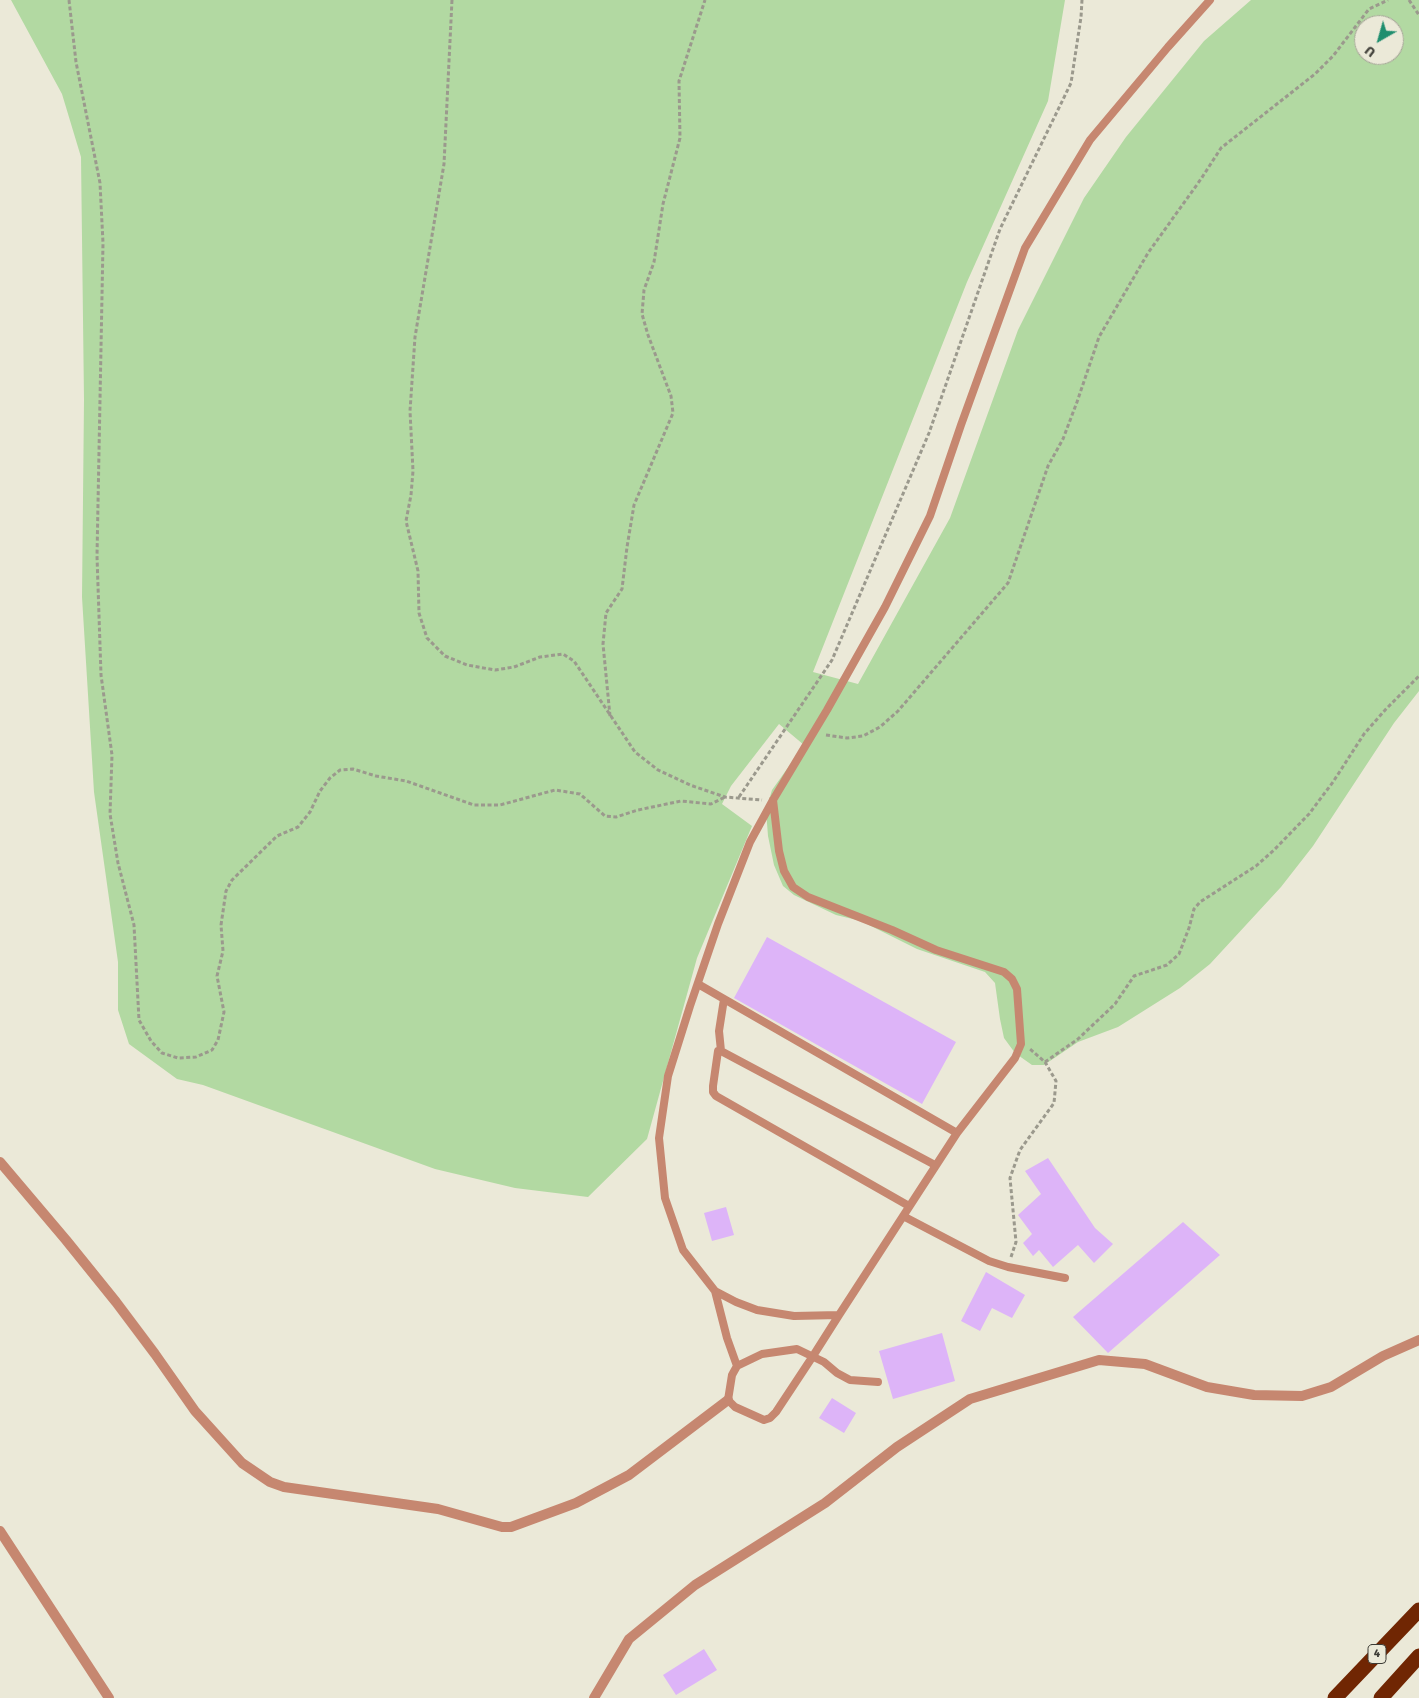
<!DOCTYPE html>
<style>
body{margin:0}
#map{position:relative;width:1419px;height:1698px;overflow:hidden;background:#ebe9d8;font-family:Signika,sans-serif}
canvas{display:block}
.north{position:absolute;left:1354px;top:15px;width:50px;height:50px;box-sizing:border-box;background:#ebe9d8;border:1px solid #a5a397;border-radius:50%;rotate:218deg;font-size:14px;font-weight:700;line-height:20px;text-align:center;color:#3c3b35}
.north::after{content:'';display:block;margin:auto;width:18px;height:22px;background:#1f8e6e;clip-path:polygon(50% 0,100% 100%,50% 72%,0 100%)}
</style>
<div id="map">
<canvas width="1419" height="1698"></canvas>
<div class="north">U</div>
</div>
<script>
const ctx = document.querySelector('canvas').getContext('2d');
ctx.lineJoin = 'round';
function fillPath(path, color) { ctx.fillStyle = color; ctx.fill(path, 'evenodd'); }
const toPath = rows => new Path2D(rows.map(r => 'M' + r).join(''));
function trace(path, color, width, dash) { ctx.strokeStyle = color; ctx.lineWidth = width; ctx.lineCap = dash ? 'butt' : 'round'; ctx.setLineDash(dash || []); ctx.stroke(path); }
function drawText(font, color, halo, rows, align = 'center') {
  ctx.font = font + ' Signika,sans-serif'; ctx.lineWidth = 5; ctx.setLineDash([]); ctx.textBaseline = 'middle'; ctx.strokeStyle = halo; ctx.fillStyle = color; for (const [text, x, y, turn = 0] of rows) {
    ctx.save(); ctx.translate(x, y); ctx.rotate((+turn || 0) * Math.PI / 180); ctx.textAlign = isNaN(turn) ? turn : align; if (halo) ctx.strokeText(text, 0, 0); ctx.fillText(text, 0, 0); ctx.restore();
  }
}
const green = toPath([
 [11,0,1065,0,1048,101,967,282,813,672,858,684,950,518,1018,330,1084,198,1126,137,1204,41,1251,0,1419,0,1419,691,1394,723,1313,846,1281,887,1210,964,1180,988,1118,1027,1078,1042,1044,1065,1032,1065,1015,1053,1004,1038,1000,1019,995,983,985,972,917,949,861,921,836,915,794,895,783,886,774,865,768,836,766,810,772,790,804,745,779,724,731,786,722,804,752,826,697,958,647,1139,588,1197,515,1188,435,1169,203,1085,177,1079,129,1044,118,1010,118,962,94,792,82,597,84,400,81,157,62,94],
 [1364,25,1394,25,1394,55,1364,55]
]);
const building = toPath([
 [767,937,956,1042,922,1104,734,998],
 [1048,1158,1095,1228,1113,1244,1094,1263,1078,1245,1053,1267,1039,1250,1033,1256,1023,1243,1032,1234,1018,1215,1041,1194,1025,1171],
 [726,1207,734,1235,712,1241,704,1213],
 [1183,1222,1220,1255,1108,1353,1073,1317],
 [986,1272,1025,1295,1012,1318,992,1308,980,1331,961,1321],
 [942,1333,955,1381,893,1399,879,1351],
 [832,1398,856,1413,844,1433,819,1418],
 [704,1649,717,1670,676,1695,663,1675]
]);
const path = toPath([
 [69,0,76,62,100,183,103,243,97,556,101,675,112,755,110,814,118,863,134,925,139,1020,151,1041,162,1053,178,1058,196,1057,212,1050,218,1040,224,1012,217,976,223,951,221,925,226,891,232,880,277,836,298,827,310,812,320,791,330,778,340,770,353,769,376,776,406,781,474,805,500,805,555,790,580,794,605,816,616,817,638,810,681,801,711,804,725,797],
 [452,0,444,164,415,337,410,411,413,471,411,495,406,521,418,571,419,613,427,638,445,656,467,665,495,670,514,667,540,657,563,654,574,661,635,752,658,770,690,785,725,797,762,800],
 [1409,0,1419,15],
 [610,716,603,644,606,613,622,589,627,547,634,505,673,413,671,396,648,335,642,314,644,290,654,262,663,204,680,138,679,81,705,0],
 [826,735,847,738,863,736,880,727,898,711,1008,583,1048,466,1063,439,1077,402,1099,337,1148,253,1201,179,1221,148,1315,74,1333,56,1369,9,1388,0],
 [739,797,832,660,929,433,1000,229,1071,83,1081,17,1082,0],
 [1045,1062,1078,1039,1115,1004,1134,976,1167,965,1179,954,1189,928,1194,909,1200,902,1256,866,1274,850,1309,814,1333,782,1364,734,1386,709,1419,676],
 [1011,1257,1016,1242,1010,1178,1020,1150,1054,1103,1056,1081,1045,1062,1030,1049]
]);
const lane = toPath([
 [773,800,779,851,784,871,793,887,808,897,892,930,936,950,1004,972,1012,979,1017,989,1021,1044,1015,1058,957,1133,839,1315,794,1316,757,1310,736,1302,715,1291,683,1250,665,1198,659,1138,668,1076,690,1006,718,924,750,842,773,800,827,710,885,607,930,516,961,425,1025,248,1090,140,1168,47,1210,0],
 [698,984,957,1133],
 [721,1051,719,1031,724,999],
 [909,1206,716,1096,713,1092,713,1086,718,1051,721,1051,935,1165],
 [903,1216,989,1261,1008,1267,1065,1278],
 [715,1291,727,1338,737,1366,732,1375,728,1400,735,1407,764,1420,770,1418,776,1412,813,1356,839,1315],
 [737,1366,762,1354,797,1349,824,1362,837,1373,850,1380,878,1382]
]);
const street = toPath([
 [0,1162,66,1240,116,1302,155,1354,195,1411,242,1463,270,1482,284,1487,438,1509,502,1527,511,1527,576,1503,629,1475,728,1400],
 [0,1531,109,1698],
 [594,1698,629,1639,695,1585,825,1503,897,1447,970,1399,1099,1360,1145,1364,1207,1387,1254,1395,1302,1396,1331,1387,1383,1356,1419,1340]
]);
const highway = toPath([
 [1335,1698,1419,1610],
 [1381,1698,1419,1656]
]);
const shields = [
 [1377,1654,18]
];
const shieldNames = [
 ["4",1377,1654]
];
fillPath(green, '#b2d9a2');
fillPath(building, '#ddb4f8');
trace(path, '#9b998d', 3, [4, 2.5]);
trace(lane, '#c68770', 8);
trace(street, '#c68770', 10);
trace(highway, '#702603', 15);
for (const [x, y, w] of shields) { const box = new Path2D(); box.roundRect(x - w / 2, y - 9.5, w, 19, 4); ctx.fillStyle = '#ebe9d8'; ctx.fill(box); trace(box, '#3c3b35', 1); }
drawText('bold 12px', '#3c3b35', null, shieldNames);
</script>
